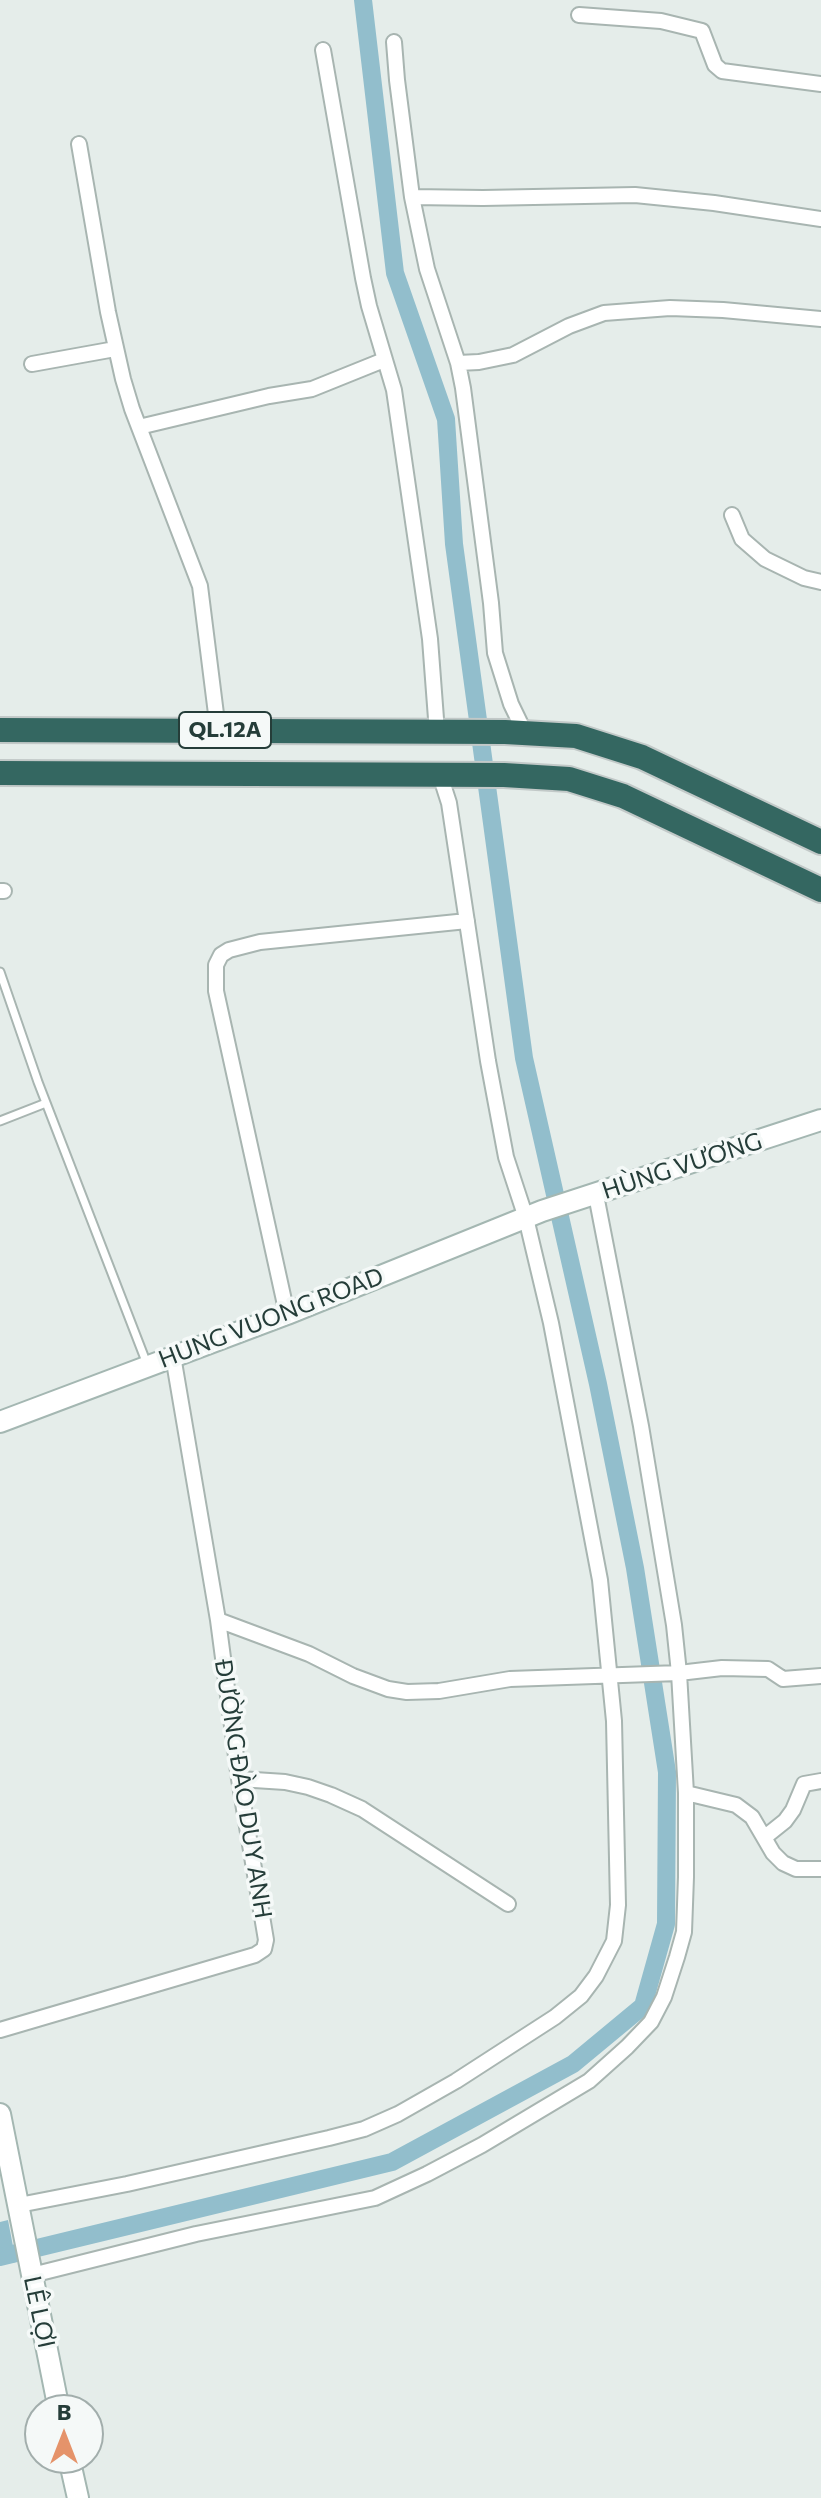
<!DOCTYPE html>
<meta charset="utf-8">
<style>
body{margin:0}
#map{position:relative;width:821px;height:2498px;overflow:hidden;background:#e5edea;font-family:Commissioner,sans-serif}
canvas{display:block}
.north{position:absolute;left:24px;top:2394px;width:80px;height:80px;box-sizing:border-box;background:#f5f9f8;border:2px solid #a2aeac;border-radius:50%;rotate:0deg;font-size:22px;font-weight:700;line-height:32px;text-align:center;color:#253d39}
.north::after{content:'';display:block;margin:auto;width:28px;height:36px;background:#e5936a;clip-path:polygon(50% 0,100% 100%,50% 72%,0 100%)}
</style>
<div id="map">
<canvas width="821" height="2498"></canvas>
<div class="north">B</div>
</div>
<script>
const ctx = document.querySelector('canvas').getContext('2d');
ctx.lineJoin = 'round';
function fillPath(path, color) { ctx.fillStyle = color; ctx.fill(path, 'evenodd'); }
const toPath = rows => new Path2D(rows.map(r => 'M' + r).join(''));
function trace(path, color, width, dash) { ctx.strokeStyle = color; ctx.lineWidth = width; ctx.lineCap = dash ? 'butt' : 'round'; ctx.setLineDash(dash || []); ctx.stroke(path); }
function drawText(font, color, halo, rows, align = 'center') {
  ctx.font = font + ' Commissioner,sans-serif'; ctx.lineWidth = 7; ctx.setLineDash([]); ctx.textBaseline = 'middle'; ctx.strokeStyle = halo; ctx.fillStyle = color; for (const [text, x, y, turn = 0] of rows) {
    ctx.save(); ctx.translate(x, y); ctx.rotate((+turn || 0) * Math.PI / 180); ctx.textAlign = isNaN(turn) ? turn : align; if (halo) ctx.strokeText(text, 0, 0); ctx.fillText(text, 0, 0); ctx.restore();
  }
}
const water = toPath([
 [8,2220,16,2262,0,2265,0,2222]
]);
const canal = toPath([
 [0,2257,392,2162,573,2064,643,2006,666,1924,667,1772,635,1568,598,1384,524,1058,454,544,446,419,395,273,363,0]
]);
const lane = toPath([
 [0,972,38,1082,147,1364],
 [0,1121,46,1103]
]);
const street = toPath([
 [579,15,661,21,702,31,715,65,722,71,821,84],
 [394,42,397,80,412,197,427,269,458,363,463,388,491,603,495,653,511,704,525,733],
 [323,50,363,278,369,306,394,390,430,639,437,732],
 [79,144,108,312,123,379,132,409,200,586,218,730],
 [412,197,483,198,635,195,714,203,821,219],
 [458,363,479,362,513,355,569,326,604,313,670,308,723,310,821,319],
 [32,364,115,349],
 [139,427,269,396,312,389,384,360],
 [732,515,742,539,765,559,804,578,821,582],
 [0,891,4,891],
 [596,1195,641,1426,674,1625,679,1673,722,1668,768,1669,783,1679,821,1676],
 [287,1314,216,991,216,965,221,955,229,950,260,942,467,921],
 [239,1779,285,1782,308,1787,331,1795,362,1809,508,1904],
 [686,1793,736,1805,752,1817,773,1853,783,1863,796,1869,821,1869],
 [765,1837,785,1821,793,1810,804,1784,821,1781],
 [0,2030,255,1955,264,1949,266,1940,239,1779,218,1620,173,1356],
 [19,2205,127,2184,329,2138,364,2129,398,2114,456,2081,555,2017,581,1996,596,1976,614,1941,618,1905,614,1721,600,1580,551,1323,526,1218,506,1157,488,1061,449,803,440,775],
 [32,2275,196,2234,375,2198,427,2174,482,2145,589,2081,627,2047,651,2022,664,1997,677,1957,684,1932,686,1877,686,1793,679,1673,510,1679,439,1691,407,1692,388,1689,353,1676,309,1654,218,1620]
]);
const secondary = toPath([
 [0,1422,287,1314,542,1211,821,1120],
 [0,2114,59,2410],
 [69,2458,78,2498]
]);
const highway = toPath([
 [0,730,505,732,576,736,642,757,821,842],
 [0,773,504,775,569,779,623,796,821,890]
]);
const shields = [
 [225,730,92]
];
const shieldNames = [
 ["QL.12A",225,730]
];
const streetNames = [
 ["HÙNG VƯƠNG",682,1166,-18],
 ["HUNG VUONG ROAD",271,1318,-21],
 ["ĐƯỜNG ĐÀO DUY ANH",243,1789,81],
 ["LÊ LỢI",39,2312,78]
];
fillPath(water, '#92becc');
trace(canal, '#92becc', 18);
trace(lane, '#a8b5b1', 11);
trace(street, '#a8b5b1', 18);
trace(secondary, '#a4b7b2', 24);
trace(highway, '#c2c9c8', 28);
trace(lane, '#fff', 7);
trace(street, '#fff', 14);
trace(secondary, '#fff', 20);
trace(highway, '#346761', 24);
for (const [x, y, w] of shields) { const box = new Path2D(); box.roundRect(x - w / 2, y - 18, w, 36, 6); ctx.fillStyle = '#f5f9f8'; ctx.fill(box); trace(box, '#253d39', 2); }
drawText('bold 22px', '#253d39', null, shieldNames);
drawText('24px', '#253d39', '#f5f9f8', streetNames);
</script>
